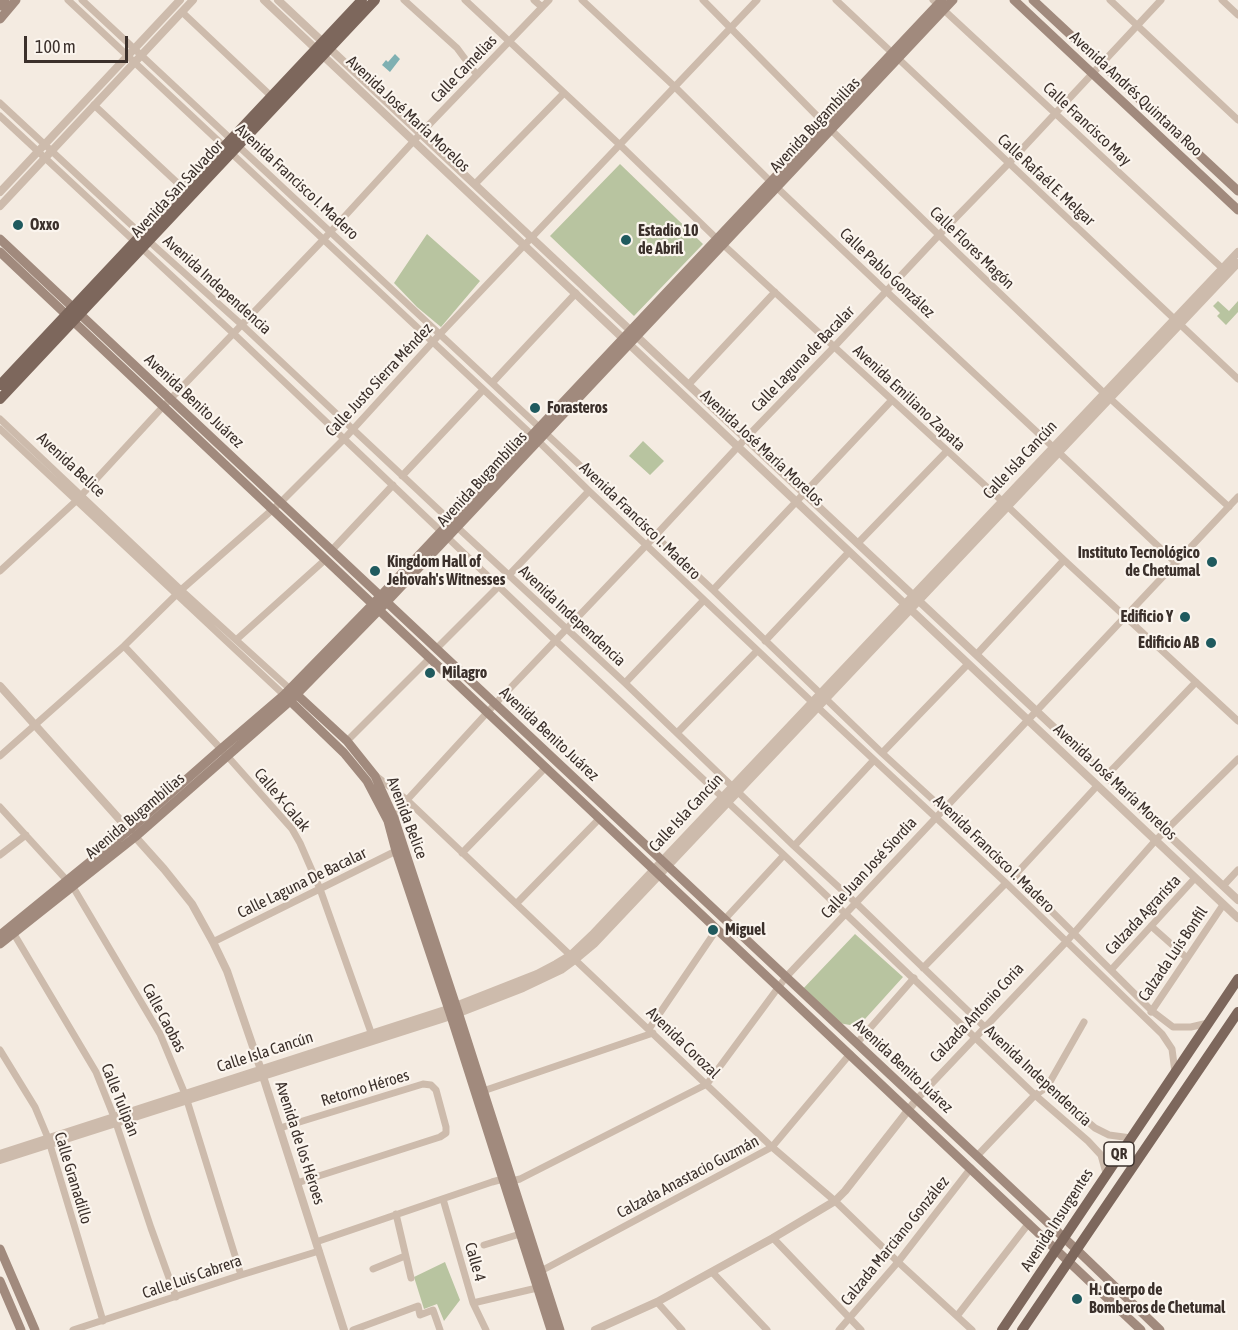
<!DOCTYPE html>
<meta charset="utf-8">
<style>
body{margin:0}
#map{position:relative;width:1238px;height:1330px;overflow:hidden;background:#f4ebe1;font-family:"Asap Condensed",sans-serif}
canvas{display:block}
.scale{position:absolute;left:24px;top:36px;width:104px;height:27px;box-sizing:border-box;border:3px solid #3b302b;border-top:0;padding-left:8px;font-size:18px;line-height:21px;white-space:nowrap;color:#3b302b;-webkit-text-stroke:4px #fbf5ee;paint-order:stroke}
</style>
<div id="map">
<canvas width="1238" height="1330"></canvas>
<div class="scale">100 m</div>
</div>
<script>
const ctx = document.querySelector('canvas').getContext('2d');
ctx.lineJoin = 'round';
function fillPath(path, color) { ctx.fillStyle = color; ctx.fill(path, 'evenodd'); }
const toPath = rows => new Path2D(rows.map(r => 'M' + r).join(''));
function trace(path, color, width, dash) { ctx.strokeStyle = color; ctx.lineWidth = width; ctx.lineCap = dash ? 'butt' : 'round'; ctx.setLineDash(dash || []); ctx.stroke(path); }
function drawText(font, color, halo, rows, align = 'center') {
  ctx.font = font + ' "Asap Condensed",sans-serif'; ctx.lineWidth = 4.5; ctx.setLineDash([]); ctx.textBaseline = 'middle'; ctx.strokeStyle = halo; ctx.fillStyle = color; for (const [text, x, y, turn = 0] of rows) {
    ctx.save(); ctx.translate(x, y); ctx.rotate((+turn || 0) * Math.PI / 180); ctx.textAlign = isNaN(turn) ? turn : align; if (halo) ctx.strokeText(text, 0, 0); ctx.fillText(text, 0, 0); ctx.restore();
  }
}
const green = toPath([
 [620,164,703,244,634,316,550,236],
 [427,234,480,281,441,327,417,307,394,283],
 [1218,301,1229,311,1238,301,1238,312,1226,325,1217,316,1220,313,1213,306],
 [643,441,664,461,650,475,629,456],
 [855,934,903,977,865,1019,850,1025,833,1022,800,992],
 [445,1262,460,1300,444,1321,437,1304,424,1309,414,1277]
]);
const water = toPath([
 [395,54,400,59,390,72,382,65,386,60,388,62]
]);
const minor = toPath([
 [68,0,532,435,589,491,812,702,1006,883,1162,1034,1172,1049,1175,1072],
 [82,0,492,383,713,590,882,753,1015,875,1152,1011,1173,1027,1191,1027,1208,1023],
 [404,0,457,48,477,75],
 [465,0,620,145,717,239,1002,501,1064,560,1238,721],
 [534,0,542,7],
 [582,0,674,86,771,182,886,291,1053,447,1176,563],
 [703,0,825,124,939,235,1104,393,1229,507],
 [836,0,1238,379],
 [933,0,1222,268],
 [1110,0,1238,120],
 [1222,0,1238,15],
 [182,12,271,96],
 [0,103,141,234,242,325,457,527,625,683,794,846,856,903,1047,1087,1095,1128,1109,1135,1131,1138],
 [94,105,184,189],
 [0,116,234,334,556,641,784,855,1035,1095,1088,1141,1101,1155,1106,1173],
 [475,184,564,93],
 [492,383,576,293],
 [689,384,775,292],
 [0,419,181,590,290,689],
 [0,429,284,695],
 [402,476,483,390],
 [858,543,947,451],
 [331,551,393,485],
 [0,571,77,500,158,412,323,240,421,133,549,0],
 [509,575,589,491],
 [713,590,892,400],
 [236,640,326,559],
 [765,641,849,552],
 [124,646,221,749,292,829,300,843,320,889,373,1038],
 [436,649,499,586],
 [977,654,1064,560],
 [625,683,704,600],
 [677,733,757,651],
 [347,741,430,658],
 [882,753,968,664],
 [0,756,124,646,181,590,280,503,345,438,440,334,757,0],
 [376,776,407,800,772,1147,835,1201,898,1262,972,1330],
 [1106,776,1196,682],
 [0,807,73,887,160,1034,185,1094,241,1275],
 [394,818,407,800,495,704,655,536,746,438,834,347,939,235,1009,163,1161,0],
 [794,846,874,760],
 [462,853,546,767],
 [0,855,26,835],
 [1015,875,1097,786],
 [1223,886,1238,870],
 [517,903,600,818],
 [725,919,784,855],
 [1151,926,1187,958],
 [11,929,96,1072,114,1117,151,1228,176,1297],
 [213,942,398,850],
 [923,968,1006,883],
 [1111,970,1195,878],
 [1151,1012,1223,905],
 [649,1029,717,929],
 [857,1043,914,978],
 [0,1050,35,1107,48,1138,103,1321],
 [483,1091,653,1033],
 [917,1099,1066,942,1155,841,1238,759],
 [280,1128,423,1084,431,1085,436,1090,446,1127,446,1133,440,1137,297,1183],
 [977,1156,1035,1095,1047,1087,1084,1022],
 [443,1199,473,1303,486,1330],
 [396,1214,411,1278],
 [773,1238,861,1330],
 [316,1242,492,1182,503,1179,512,1181,520,1179,707,1084,786,977,1238,497],
 [484,1245,520,1234],
 [373,1269,405,1256],
 [541,1271,772,1147,850,1054],
 [712,1272,767,1330],
 [657,1302,682,1330],
 [473,1303,537,1288],
 [957,1316,1029,1223],
 [73,1330,241,1275,319,1251],
 [353,1330,418,1306,420,1315,433,1310,440,1330],
 [839,1330,898,1262,971,1168]
]);
const tertiary = toPath([
 [264,0,1238,918],
 [278,0,1238,900],
 [0,192,180,0],
 [0,206,193,0],
 [0,686,164,869,192,904,213,942,227,971,261,1070,344,1330],
 [0,1154,448,1009,537,974,556,964,571,955,592,935,1238,252],
 [0,1160,451,1016,523,988,561,970,576,959,594,944,1238,263],
 [595,1330,657,1302,773,1238,835,1201,845,1191,917,1099]
]);
const secondary = toPath([
 [1014,0,1238,210],
 [1033,0,1238,191],
 [0,6,5,0],
 [0,19,16,0],
 [0,239,1077,1250,1160,1330],
 [0,252,1141,1330],
 [293,691,347,741,375,776,394,818,458,1012,560,1330],
 [286,697,344,753,367,781,388,821,396,851,451,1016,551,1330],
 [0,935,129,830,221,749,284,695,373,604,942,0],
 [0,944,135,837,290,701,379,610,953,0],
 [0,1249,35,1330],
 [0,1281,21,1330]
]);
const primary = toPath([
 [0,385,362,0],
 [0,399,375,0],
 [1002,1330,1238,979],
 [1022,1330,1238,1012]
]);
const markers = [
 [18,225,6,"#1f5a5e"],
 [626,240,6,"#1f5a5e"],
 [535,408,6,"#1f5a5e"],
 [1212,562,6,"#1f5a5e"],
 [375,571,6,"#1f5a5e"],
 [1185,617,6,"#1f5a5e"],
 [1211,643,6,"#1f5a5e"],
 [430,673,6,"#1f5a5e"],
 [713,930,6,"#1f5a5e"],
 [1077,1299,6,"#1f5a5e"]
];
const shields = [
 [1119,1154,30]
];
const shieldNames = [
 ["QR",1119,1154]
];
const streetNames = [
 ["Calle Camelias",464,69,-46],
 ["Avenida Andrés Quintana Roo",1136,94,43],
 ["Avenida José María Morelos",408,114,43],
 ["Calle Francisco May",1087,124,43],
 ["Avenida Bugambilias",815,125,-47],
 ["Calle Rafaél E. Melgar",1046,180,43],
 ["Avenida Francisco I. Madero",297,182,43],
 ["Avenida San Salvador",177,189,-47],
 ["Calle Flores Magón",972,248,44],
 ["Calle Pablo González",887,273,43],
 ["Avenida Independencia",217,285,42],
 ["Calle Laguna de Bacalar",803,359,-46],
 ["Calle Justo Sierra Méndez",379,380,-47],
 ["Avenida Emiliano Zapata",909,398,43],
 ["Avenida Benito Juárez",194,401,43],
 ["Avenida José María Morelos",762,448,43],
 ["Calle Isla Cancún",1020,460,-47],
 ["Avenida Belice",71,465,43],
 ["Avenida Bugambilias",482,479,-47],
 ["Avenida Francisco I. Madero",640,521,44],
 ["Avenida Independencia",572,616,43],
 ["Avenida Benito Juárez",549,734,43],
 ["Avenida José María Morelos",1115,782,43],
 ["Calle X-Calak",282,800,50],
 ["Calle Isla Cancún",686,813,-47],
 ["Avenida Bugambilias",135,816,-40],
 ["Avenida Belice",407,818,69],
 ["Avenida Francisco I. Madero",994,854,44],
 ["Calle Juan José Siordia",869,868,-47],
 ["Calle Laguna De Bacalar",302,883,-26],
 ["Calzada Agrarista",1143,915,-47],
 ["Calzada Luis Bonfil",1173,954,-56],
 ["Calzada Antonio Coria",977,1013,-47],
 ["Calle Caobas",164,1018,62],
 ["Avenida Corozal",683,1043,44],
 ["Calle Isla Cancún",265,1052,-18],
 ["Avenida Benito Juárez",903,1066,43],
 ["Avenida Independencia",1038,1076,43],
 ["Retorno Héroes",365,1088,-17],
 ["Calle Tulipán",120,1100,68],
 ["Avenida de los Héroes",300,1143,72],
 ["Calzada Anastacio Guzmán",688,1177,-28],
 ["Calle Granadillo",73,1178,73],
 ["Avenida Insurgentes",1057,1220,-57],
 ["Calzada Marciano González",895,1241,-51],
 ["Calle 4",475,1262,74],
 ["Calle Luis Cabrera",192,1277,-19]
];
const poiNames = [
 ["Oxxo",30,225],
 ["Estadio 10",638,231],
 ["de Abril",638,249],
 ["Forasteros",547,408],
 ["Instituto Tecnológico",1200,553,"right"],
 ["de Chetumal",1200,571,"right"],
 ["Kingdom Hall of",387,562],
 ["Jehovah's Witnesses",387,580],
 ["Edificio Y",1173,617,"right"],
 ["Edificio AB",1199,643,"right"],
 ["Milagro",442,673],
 ["Miguel",725,930],
 ["H. Cuerpo de",1089,1290],
 ["Bomberos de Chetumal",1089,1308]
];
fillPath(green, '#b8c4a0');
fillPath(water, '#7fb0b2');
trace(minor, '#cdbbac', 7);
trace(tertiary, '#cdbbac', 8);
trace(secondary, '#a18a7d', 9);
trace(primary, '#7d675c', 10);
for (const [x, y, r, color] of markers) { const dot = new Path2D(); dot.arc(x, y, r, 0, 2 * Math.PI); ctx.fillStyle = color; ctx.fill(dot); trace(dot, '#fbf5ee', 2); }
for (const [x, y, w] of shields) { const box = new Path2D(); box.roundRect(x - w / 2, y - 12, w, 24, 4.5); ctx.fillStyle = '#fbf5ee'; ctx.fill(box); trace(box, '#3b302b', 1.5); }
drawText('bold 15px', '#3b302b', null, shieldNames);
drawText('16px', '#3b302b', '#fbf5ee', streetNames);
drawText('bold 16px', '#3b302b', '#fbf5ee', poiNames, 'left');
</script>
